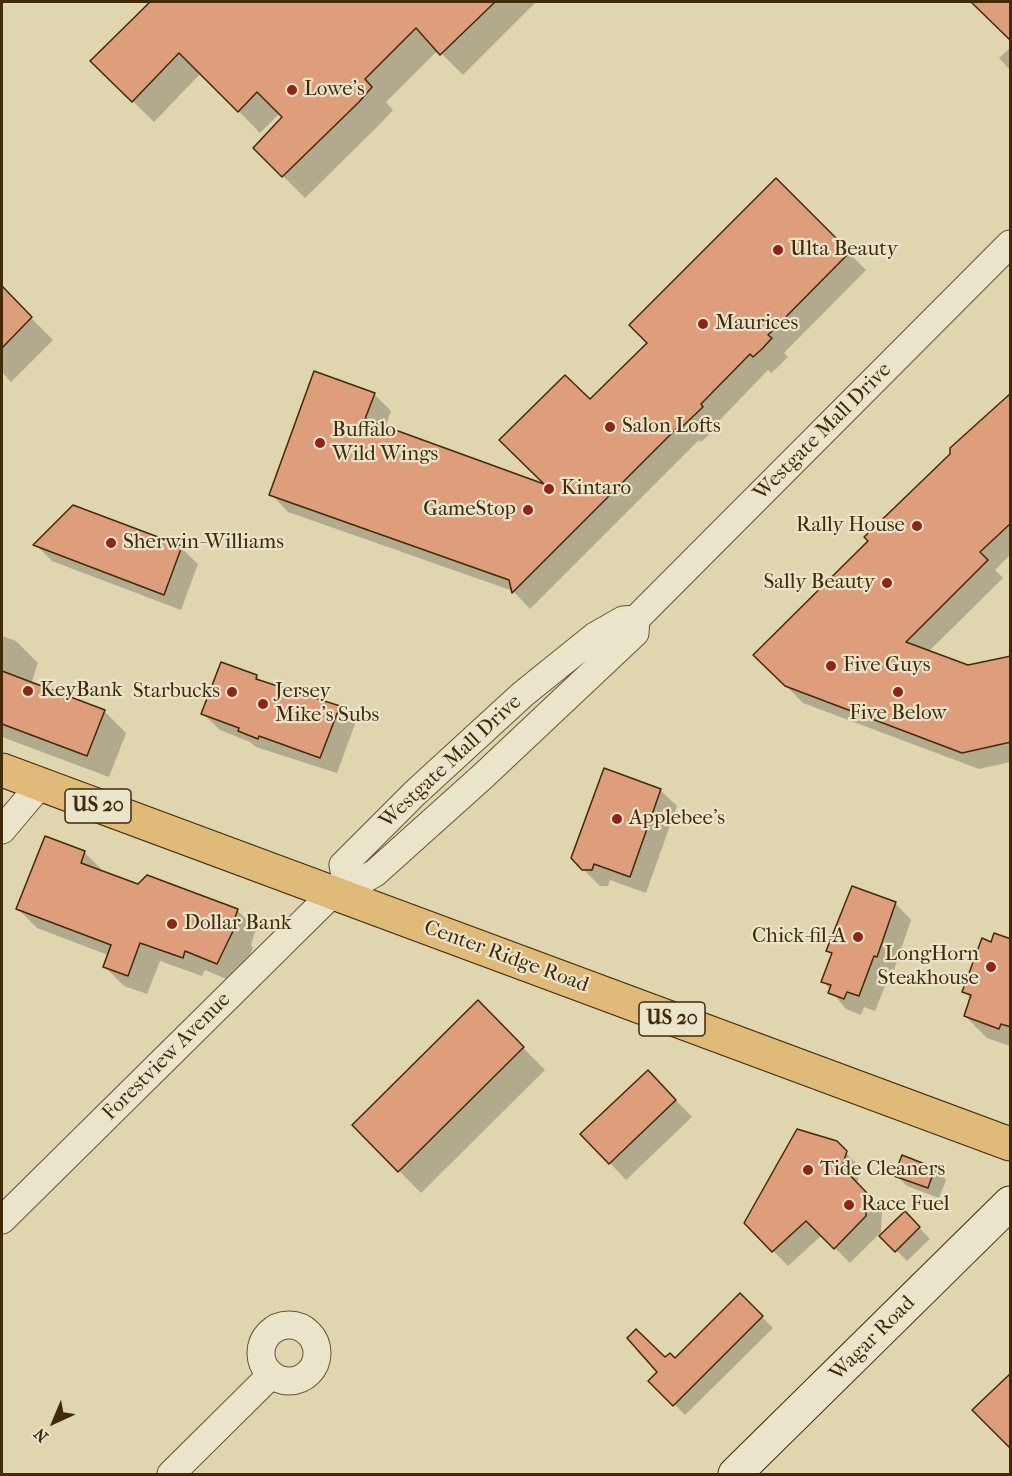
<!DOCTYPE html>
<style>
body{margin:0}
#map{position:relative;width:1012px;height:1476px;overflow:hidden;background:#dfd5af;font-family:"IM FELL French Canon",serif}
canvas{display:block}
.frame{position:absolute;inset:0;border:3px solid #412a07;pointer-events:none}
.north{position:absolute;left:24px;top:1392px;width:60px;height:60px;-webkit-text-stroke:4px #eae4cb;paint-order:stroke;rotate:224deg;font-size:16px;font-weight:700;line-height:24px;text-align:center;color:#412a07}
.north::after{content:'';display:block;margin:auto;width:21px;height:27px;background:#412a07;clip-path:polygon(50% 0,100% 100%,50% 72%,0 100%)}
</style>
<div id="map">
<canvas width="1012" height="1476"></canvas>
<div class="frame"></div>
<div class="north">N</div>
</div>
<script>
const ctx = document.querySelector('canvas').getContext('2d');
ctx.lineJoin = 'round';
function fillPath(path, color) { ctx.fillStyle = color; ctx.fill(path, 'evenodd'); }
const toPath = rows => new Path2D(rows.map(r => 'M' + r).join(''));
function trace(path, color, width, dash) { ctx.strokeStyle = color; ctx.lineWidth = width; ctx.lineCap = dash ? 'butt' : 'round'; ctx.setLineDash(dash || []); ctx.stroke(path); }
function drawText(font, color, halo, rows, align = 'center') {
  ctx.font = font + ' "IM FELL French Canon",serif'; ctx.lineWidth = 4.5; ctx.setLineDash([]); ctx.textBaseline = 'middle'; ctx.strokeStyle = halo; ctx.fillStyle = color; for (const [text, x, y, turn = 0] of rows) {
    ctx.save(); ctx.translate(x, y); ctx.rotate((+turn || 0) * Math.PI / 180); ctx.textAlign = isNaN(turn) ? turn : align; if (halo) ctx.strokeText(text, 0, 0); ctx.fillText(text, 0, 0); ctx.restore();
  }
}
const shadow = toPath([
 [152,2,536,2,463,75,438,50,386,102,393,110,380,124,305,198,255,148,284,117,280,113,260,133,201,73,154,122,92,61],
 [973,2,1010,2,1010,39],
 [1010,48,1010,70,999,58],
 [776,180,866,270,784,353,788,357,779,366,771,373,768,370,717,423,719,425,701,442,699,440,530,609,513,591,288,512,271,494,374,394,391,411,385,428,550,488,590,401,649,343],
 [2,289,53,340,11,382,2,372],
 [1010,394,1010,555,995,570,1003,578,928,652,968,666,1010,657,1010,762,979,769,803,703,755,655,870,541,951,455,952,449],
 [74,507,181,548,198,564,181,610,52,561,36,545],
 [2,636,16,641,38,663,31,684,104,711,126,733,109,777,2,737],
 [256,676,262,682,339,707,355,724,337,773,256,747,250,742,220,730,203,714],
 [660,790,677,806,646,893,610,880,608,886,600,886,572,858],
 [46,838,85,853,104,872,139,885,237,910,256,929,251,945,253,948,236,983,205,970,202,976,160,961,147,994,124,986,104,966,108,955,37,928,18,909],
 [895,903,911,920,893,973,891,971,875,1011,864,1007,861,1015,846,1009,823,981,832,955,828,950],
 [1010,941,1010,1046,987,1038,965,1016,971,999,964,991,992,944],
 [478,1002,545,1070,421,1193,354,1125],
 [664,1088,692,1117,626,1180,610,1163],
 [836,1143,861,1168,857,1184,882,1209,881,1232,850,1263,822,1235,788,1266,746,1223],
 [935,1169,946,1180,939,1198,907,1186,896,1175],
 [905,1213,930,1239,907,1261,882,1236],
 [740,1295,773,1328,685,1415,651,1381,665,1359,675,1360]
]);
const building = toPath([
 [150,2,495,2,440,55,416,28,365,79,372,87,359,102,282,177,253,148,282,117,257,92,238,112,179,53,132,102,90,61,150,2],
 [971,2,1011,2,1011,41,971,2],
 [776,178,850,252,768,335,772,338,762,349,753,357,750,354,701,404,703,407,683,426,681,424,512,593,509,580,269,495,314,371,375,393,365,419,544,484,499,440,565,375,590,399,647,343,629,325,776,178],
 [2,286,32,317,2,348,2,286],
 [1011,393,1011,523,980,552,988,560,906,642,968,665,1011,656,1011,742,962,753,785,686,753,655,868,541,864,537,950,454,950,448,1011,393],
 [73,505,182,546,164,595,33,545,73,505],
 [221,662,257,675,256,679,340,706,320,758,259,736,258,739,238,731,239,728,201,714,221,662],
 [2,671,105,710,87,756,2,724,2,671],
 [604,768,661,789,630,877,594,864,592,870,582,870,571,858,604,768],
 [45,836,85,851,81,863,138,884,147,875,238,909,232,926,235,927,217,964,185,951,183,958,140,943,128,976,103,967,111,945,16,909,45,836],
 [852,886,896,902,877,957,874,956,859,996,847,992,844,999,828,993,831,985,821,982,832,953,826,951,852,886],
 [994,933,1011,939,1011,1027,1001,1024,999,1029,964,1016,971,995,962,992,982,938,991,942,994,933],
 [478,1000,524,1047,398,1172,352,1125,478,1000],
 [648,1070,676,1100,609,1164,580,1134,648,1070],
 [797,1129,837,1141,847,1151,842,1167,867,1193,866,1216,834,1249,806,1221,772,1252,744,1223,797,1129],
 [902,1155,935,1168,928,1188,894,1176,902,1155],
 [905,1211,920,1227,895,1252,879,1236,905,1211],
 [740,1293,763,1316,673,1406,648,1381,657,1372,627,1338,636,1329,665,1357,670,1353,675,1358,740,1293],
 [1011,1373,1011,1449,972,1410,1011,1373]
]);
const street = toPath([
 [636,619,1010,244],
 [2,830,40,785],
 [2,1220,333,893,346,881,361,881,375,873,482,777,635,633,636,619,623,620,595,636,523,694,415,793,343,865,346,881],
 '261 1353a28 28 0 1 1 56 0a28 28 0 1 1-56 0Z',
 [171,1474,271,1375]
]);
const secondary = toPath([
 [735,1474,1010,1203]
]);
const primary = toPath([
 [2,770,1010,1144]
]);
const markers = [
 [292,90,6,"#8f2418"],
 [778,250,6,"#8f2418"],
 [703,324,6,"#8f2418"],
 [610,427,6,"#8f2418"],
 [320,443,6,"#8f2418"],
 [549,489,6,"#8f2418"],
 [528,510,6,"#8f2418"],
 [917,526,6,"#8f2418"],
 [111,543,6,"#8f2418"],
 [887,583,6,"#8f2418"],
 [831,666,6,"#8f2418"],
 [28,691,6,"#8f2418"],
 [232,692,6,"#8f2418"],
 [898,692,6,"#8f2418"],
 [263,704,6,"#8f2418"],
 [617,819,6,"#8f2418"],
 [172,924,6,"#8f2418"],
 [858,937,6,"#8f2418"],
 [991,967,6,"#8f2418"],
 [808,1170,6,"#8f2418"],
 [849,1205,6,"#8f2418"]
];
const shields = [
 [98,806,66],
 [672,1019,66]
];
const shieldNames = [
 ["US 20",98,806],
 ["US 20",672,1019]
];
const poiNames = [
 ["Lowe's",304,90],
 ["Ulta Beauty",790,250],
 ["Maurices",715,324],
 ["Salon Lofts",622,427],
 ["Buffalo",332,431],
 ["Wild Wings",332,455],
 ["Kintaro",561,489],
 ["GameStop",516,510,"right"],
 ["Rally House",905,526,"right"],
 ["Sherwin-Williams",123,543],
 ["Sally Beauty",875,583,"right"],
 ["Five Guys",843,666],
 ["KeyBank",40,691],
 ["Starbucks",220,692,"right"],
 ["Jersey",275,692],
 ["Mike's Subs",275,716],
 ["Five Below",898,714,"center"],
 ["Applebee's",629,819],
 ["Dollar Bank",184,924],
 ["Chick-fil-A",846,937,"right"],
 ["LongHorn",979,955,"right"],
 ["Steakhouse",979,979,"right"],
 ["Tide Cleaners",820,1170],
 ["Race Fuel",861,1205]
];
const streetNames = [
 ["Westgate Mall Drive",823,432,-45],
 ["Westgate Mall Drive",451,762,-43],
 ["Center Ridge Road",506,957,20],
 ["Forestview Avenue",167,1057,-45],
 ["Wagar Road",873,1339,-45]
];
fillPath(shadow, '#0003');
fillPath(building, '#de9d7b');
trace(building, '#412a07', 1.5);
trace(street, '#685531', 29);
trace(secondary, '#412a07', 35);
trace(primary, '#412a07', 35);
trace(street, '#eae4cb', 27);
trace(secondary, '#eae4cb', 33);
trace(primary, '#e0ba78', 33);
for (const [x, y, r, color] of markers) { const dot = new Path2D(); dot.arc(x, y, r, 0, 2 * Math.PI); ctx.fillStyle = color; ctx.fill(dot); trace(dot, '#eae4cb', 2); }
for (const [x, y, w] of shields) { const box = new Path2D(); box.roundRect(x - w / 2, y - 17, w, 34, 4.5); ctx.fillStyle = '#eae4cb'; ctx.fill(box); trace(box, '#412a07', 1.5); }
drawText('bold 20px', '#412a07', null, shieldNames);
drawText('21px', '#412a07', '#eae4cb', poiNames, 'left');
drawText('21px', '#412a07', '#eae4cb', streetNames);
</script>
